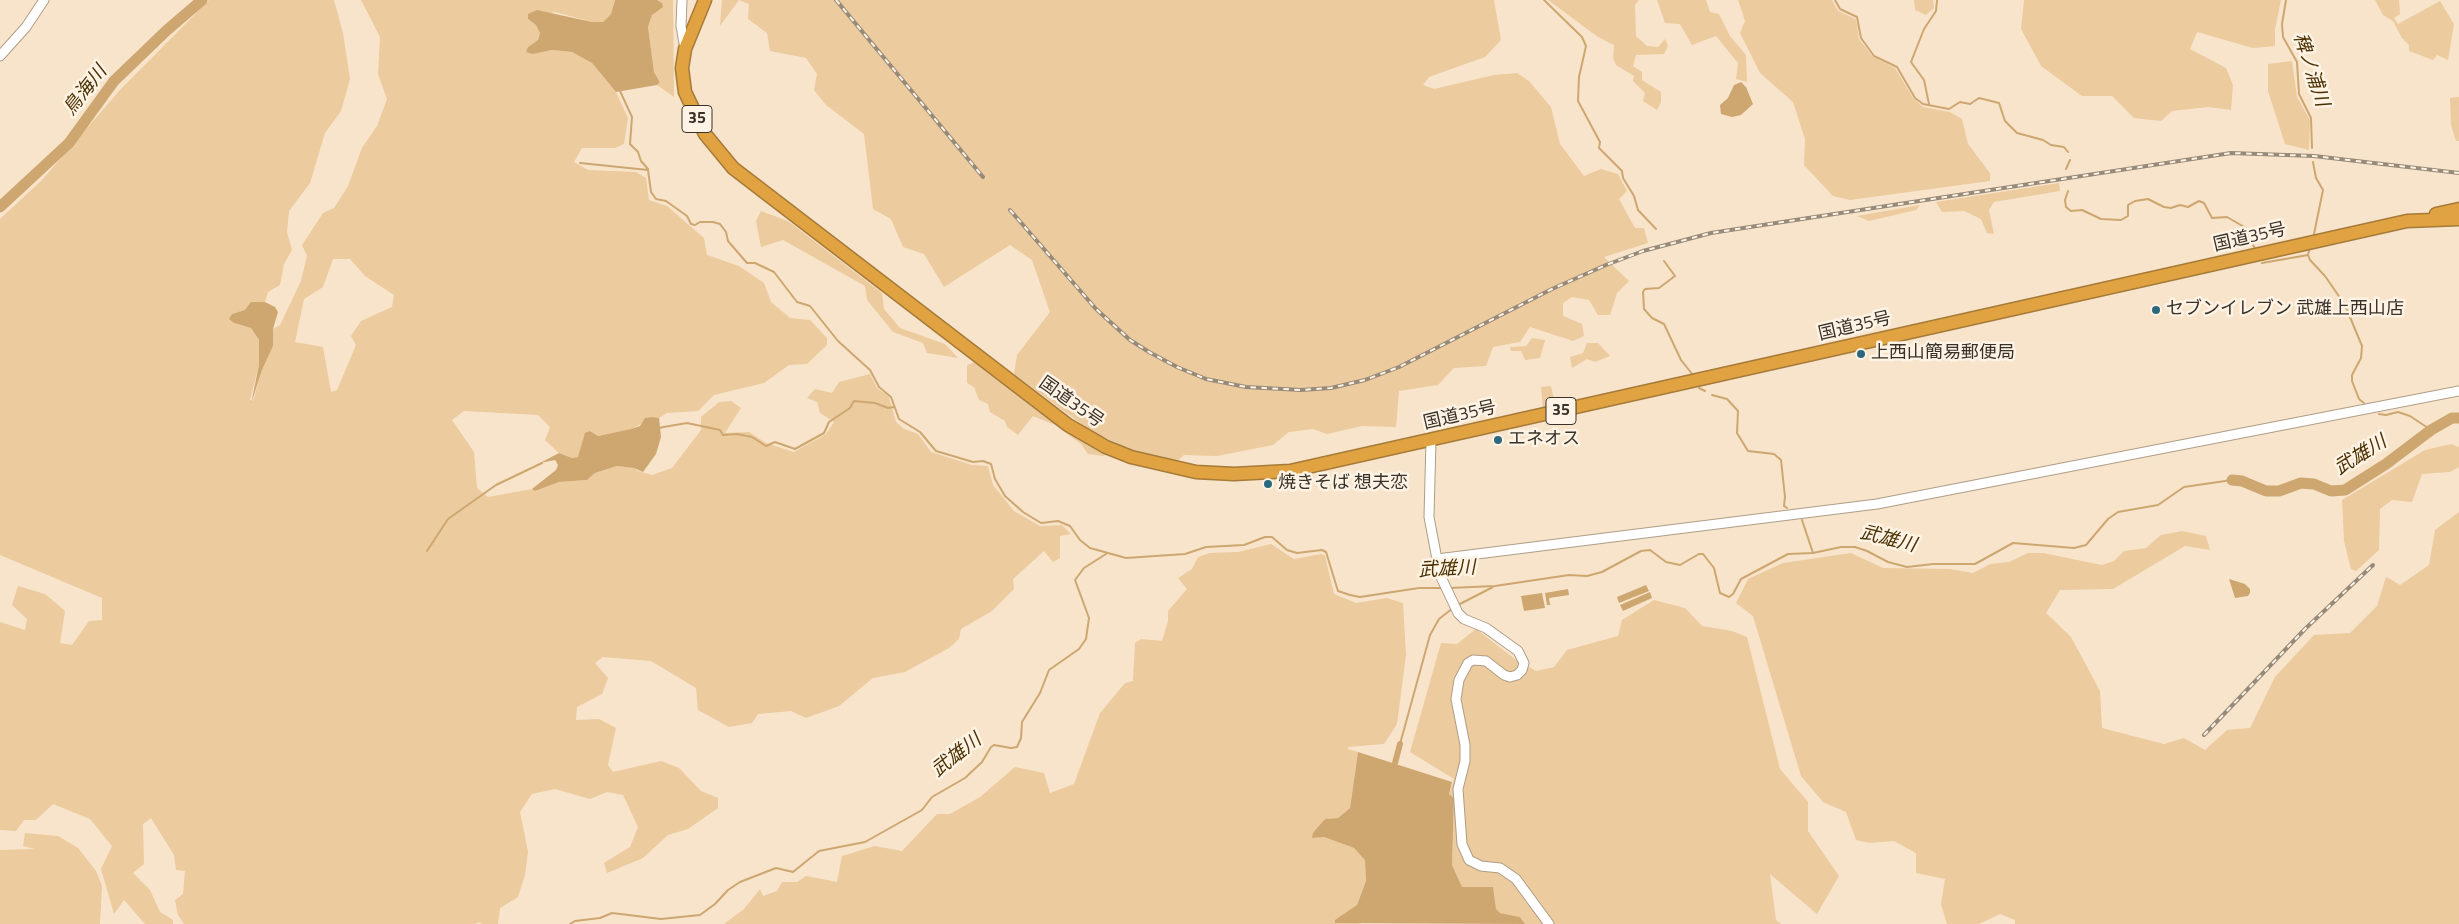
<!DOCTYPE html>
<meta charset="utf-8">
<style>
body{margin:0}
canvas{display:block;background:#f7e4cb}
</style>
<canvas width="2459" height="924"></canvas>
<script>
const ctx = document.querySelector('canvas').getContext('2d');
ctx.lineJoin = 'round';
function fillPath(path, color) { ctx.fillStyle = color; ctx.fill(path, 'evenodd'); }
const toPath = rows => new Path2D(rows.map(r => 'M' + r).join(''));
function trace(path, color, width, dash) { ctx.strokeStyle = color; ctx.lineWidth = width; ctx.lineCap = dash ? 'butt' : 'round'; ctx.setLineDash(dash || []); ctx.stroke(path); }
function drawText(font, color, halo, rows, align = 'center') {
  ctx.font = font + ' "Titillium Web","Noto Sans JP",sans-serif'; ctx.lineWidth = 5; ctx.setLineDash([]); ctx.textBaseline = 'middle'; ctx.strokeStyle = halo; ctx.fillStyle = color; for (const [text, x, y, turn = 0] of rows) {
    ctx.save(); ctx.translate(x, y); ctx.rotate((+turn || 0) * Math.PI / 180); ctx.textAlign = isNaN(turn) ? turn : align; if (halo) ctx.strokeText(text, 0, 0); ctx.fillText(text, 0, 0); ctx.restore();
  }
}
const green = toPath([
 [209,0,334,0,343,33,350,79,341,111,325,133,310,183,289,211,287,232,292,250,284,264,280,285,268,292,265,302,251,302,246,310,232,314,234,323,251,328,259,340,259,365,250,400,253,401,262,370,273,346,273,329,280,325,301,281,307,256,302,245,323,213,334,208,348,186,362,148,377,126,387,99,378,74,380,37,361,0,615,0,611,14,603,22,592,22,555,12,528,19,536,25,540,33,538,40,528,47,533,54,552,50,572,52,592,63,616,92,628,118,624,144,615,148,582,148,574,162,588,170,636,172,646,178,649,200,667,206,704,238,707,255,739,266,764,283,771,302,790,318,810,320,827,338,827,345,807,364,789,365,764,383,714,395,698,411,667,413,659,418,653,417,632,429,598,436,590,431,578,457,572,458,559,453,545,440,550,427,538,415,464,411,452,420,474,452,477,488,488,497,532,489,535,491,559,482,587,480,595,473,617,466,634,468,638,471,652,475,672,468,701,430,701,417,719,402,731,401,741,408,725,433,749,432,766,443,794,452,826,434,834,422,820,413,817,402,807,398,815,389,832,393,839,382,870,374,877,388,889,397,896,422,904,429,918,434,931,452,972,465,988,466,993,485,1014,511,1040,526,1062,525,1071,534,1060,536,1060,558,1053,562,1044,551,1013,579,1014,589,992,611,961,629,959,639,949,648,905,672,873,678,839,706,806,718,791,711,758,714,752,723,729,727,698,710,696,688,651,661,603,657,595,663,608,678,602,694,577,707,576,720,599,719,616,728,608,765,613,772,661,761,679,768,701,791,718,798,718,808,688,829,668,835,643,858,607,873,604,863,630,847,638,827,623,795,607,792,590,799,555,789,532,794,520,812,528,852,525,875,518,897,500,908,498,924,482,924,479,922,475,924,184,924,178,915,175,900,183,894,185,871,176,870,174,855,151,818,143,824,144,864,133,873,150,890,160,912,173,920,173,924,145,924,124,900,114,914,101,869,112,846,90,819,53,804,36,820,24,820,16,831,0,830,0,622,25,630,27,619,12,605,18,586,45,594,65,611,60,643,72,645,89,621,102,620,102,598,0,555,0,219,42,180,119,91],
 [333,259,350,259,365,276,394,295,392,307,361,321,351,336,356,345,337,390,331,392,323,347,295,342,304,299,323,287],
 [657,0,673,0,674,97,657,85,660,81,654,72,648,27,652,15,662,3],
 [722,0,1494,0,1501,40,1485,57,1429,77,1423,85,1434,89,1494,75,1517,73,1529,81,1551,107,1560,144,1584,176,1601,169,1618,174,1627,191,1619,199,1635,228,1644,228,1648,243,1604,257,1629,281,1617,293,1610,315,1598,315,1589,300,1572,297,1563,303,1563,316,1582,324,1584,336,1573,341,1530,327,1520,342,1493,347,1486,366,1454,368,1438,385,1399,391,1396,427,1362,426,1327,434,1313,429,1289,432,1273,445,1217,456,1184,455,1176,462,1135,452,1091,431,1014,374,1017,355,1050,312,1032,260,1010,245,944,287,924,254,903,247,891,219,873,209,864,134,826,105,814,90,817,74,806,58,770,51,767,33,748,19,749,4,739,0,720,26],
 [1548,0,1639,0,1635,5,1636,36,1647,46,1658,47,1665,39,1668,46,1664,54,1636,55,1633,66,1642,72,1642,80,1661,92,1661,102,1657,110,1643,101,1645,93,1633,81,1634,76,1616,65,1613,58,1614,45,1598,37],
 [1657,0,1706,0,1710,12,1719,14,1730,36,1746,55,1747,82,1736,79,1738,63,1716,36,1692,45,1680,24,1665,23],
 [1738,0,1832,0,1838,11,1856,19,1859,39,1873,57,1895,68,1913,98,1923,107,1950,112,1962,119,1968,144,1990,173,1990,181,1850,200,1833,196,1804,165,1805,139,1793,102,1760,73,1740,33,1745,21],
 [1914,0,1933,0,1934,8,1926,15,1915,10],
 [2024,0,2281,0,2275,29,2275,46,2253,48,2197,32,2190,49,2226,68,2233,85,2231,110,2208,107,2172,111,2161,121,2134,118,2112,96,2082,96,2041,66,2021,29],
 [2375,0,2399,0,2400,14,2394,18,2398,24,2440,1,2454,24,2448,60,2437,55,2433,60,2409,51,2409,45,2402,38,2393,21,2383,15],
 [2292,61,2297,97,2310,120,2309,150,2285,144,2268,91,2268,64],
 [2459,97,2459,141,2456,141,2451,125,2450,98],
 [2059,183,2060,191,1994,202,1989,210,1994,234,1987,233,1981,219,1964,211,1942,212,1936,202],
 [1920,205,1916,210,1869,221,1857,216],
 [761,211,788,221,882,293,884,309,900,328,945,344,958,358,927,353,923,343,893,332,867,300,865,286,783,240,761,247,756,221],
 [1532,338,1545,340,1540,358,1525,360,1521,351,1511,351,1510,347,1526,346],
 [1587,343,1598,343,1610,356,1595,362,1587,359,1572,368,1570,357,1583,353],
 [976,362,1077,438,1106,453,1104,456,1088,454,1081,444,1055,425,1033,416,1018,435,1007,427,1005,421,990,412,988,404,979,400,974,387,967,383,967,365],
 [1551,386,1556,407,1543,410,1541,387],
 [2451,444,2459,447,2459,467,2450,472,2422,474,2412,502,2392,500,2380,509,2379,550,2356,571,2351,569,2344,541,2342,500,2425,450],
 [2459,512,2459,924,2015,924,2015,920,2000,914,1979,924,1947,924,1941,904,1945,879,1916,873,1916,853,1894,841,1870,843,1856,840,1846,812,1823,802,1801,776,1753,616,1736,603,1748,579,1783,563,1851,553,1883,568,1950,569,1973,573,1990,564,2009,562,2028,553,2043,553,2102,565,2114,561,2124,551,2146,548,2161,535,2182,531,2206,536,2210,550,2185,546,2113,589,2060,590,2046,613,2071,637,2100,691,2102,728,2164,744,2184,738,2205,750,2227,730,2250,728,2275,677,2314,635,2350,633,2377,606,2386,577,2400,585,2429,565,2435,530],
 [1271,544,1294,559,1321,554,1325,556,1334,594,1356,603,1387,598,1403,603,1406,655,1397,724,1384,744,1348,747,1348,749,1358,752,1350,808,1338,818,1325,819,1312,838,1324,837,1354,848,1365,859,1366,881,1357,905,1358,923,1361,924,724,924,744,909,760,889,763,896,777,891,782,882,797,882,806,876,837,882,842,856,875,846,902,851,937,814,950,814,980,797,1015,767,1044,773,1050,793,1074,784,1100,713,1125,683,1133,681,1135,643,1141,639,1162,641,1168,621,1168,611,1187,589,1178,578,1192,569,1198,557,1210,553,1238,552],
 [1654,600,1685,608,1702,626,1732,631,1747,637,1780,769,1808,802,1808,831,1839,876,1817,914,1770,874,1776,920,1781,924,1525,924,1520,917,1500,913,1462,888,1452,865,1454,798,1449,794,1454,779,1410,752,1441,643,1457,644,1476,629,1515,659,1536,671,1554,667,1567,650,1618,636,1622,620],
 [25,833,58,836,78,848,96,871,102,886,100,924,0,924,0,850,35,849,23,846]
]);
const water = toPath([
 [615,0,657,0,662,3,663,7,652,15,648,27,654,72,660,82,657,85,616,92,592,63,572,52,552,50,533,54,526,52,528,47,538,40,540,33,536,25,528,19,528,14,537,10,592,22,603,22,611,14],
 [1741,82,1746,87,1753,104,1741,115,1732,117,1721,114,1720,105,1728,98,1734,85],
 [251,302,265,302,275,307,278,312,273,329,273,346,262,370,251,404,259,365,259,340,251,328,234,323,229,319,232,314,245,310],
 [653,417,659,418,661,437,656,454,643,472,634,468,617,466,595,473,587,480,559,482,535,491,532,489,556,470,558,465,555,460,540,463,559,453,572,458,578,457,585,433,590,431,598,436,631,429,640,426,645,418],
 [2229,579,2245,584,2250,589,2250,593,2248,596,2235,598],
 [1646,585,1649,591,1619,603,1617,597],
 [1568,589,1569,595,1549,598,1550,605,1547,605,1545,593],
 [1650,592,1652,598,1623,611,1620,605],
 [1542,593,1545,608,1524,611,1521,596],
 [1358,752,1452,782,1449,794,1454,798,1452,865,1462,887,1493,887,1496,909,1500,913,1520,917,1525,924,1335,923,1335,920,1357,905,1366,881,1365,860,1354,848,1324,837,1312,838,1313,833,1325,819,1338,818,1350,808]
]);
const stream = toPath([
 [1544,0,1582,37,1586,46,1579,77,1578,101,1600,142,1599,148,1622,171,1623,178,1634,196,1638,210,1656,229],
 [1835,0,1840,9,1857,17,1861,38,1874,56,1897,67,1915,98,1923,104,1949,109,1960,102,1970,104,1979,98,1999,103,2005,121,2017,133,2043,140,2051,145,2064,147,2068,152],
 [2286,0,2282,24,2283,37,2297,62,2299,94,2311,118,2312,148],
 [620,91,632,117,630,144,638,152,641,161,648,169],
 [1929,104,1924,80,1911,62,1924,29,1936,11,1937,0],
 [2313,162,2316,178,2323,190,2314,234],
 [580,163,648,170,651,192,656,199,666,201,687,216,691,224,695,225,700,222,713,222,720,224,726,232,728,241,747,263,755,263,774,272,797,302,810,306,838,341,870,370,879,387,891,397,899,419,920,432,936,451,973,462,983,461,991,464,995,479,1005,496,1023,512,1041,523,1058,521,1070,526,1080,540,1090,548,1126,558,1185,554,1206,547,1244,545,1265,537,1272,537,1287,550,1297,553,1322,550,1326,552,1338,591,1350,595,1360,597,1419,588,1442,588],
 [2066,169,2070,160],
 [2068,191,2065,200,2066,207,2071,211,2082,210,2101,219,2121,220,2128,216,2128,205,2135,201,2148,199,2164,207,2171,208,2180,205,2188,207,2199,201,2204,203,2212,218,2227,217,2246,228,2255,249],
 [2309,251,2308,255,2310,260,2325,276,2345,305,2362,346,2361,358,2352,375,2352,381,2359,399,2364,403],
 [1664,261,1675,276,1659,288,1645,289,1643,292,1644,309,1652,318,1664,324,1681,360,1693,375],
 [2262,263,2308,255],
 [1699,388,1705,391],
 [1712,395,1727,399,1738,411,1737,433,1748,451,1774,454,1781,460,1785,497,1784,506,1787,508],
 [2379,414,2386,415,2398,412,2410,416,2431,430],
 [658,428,687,423,720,430,723,435,737,434,752,437,766,446,775,442,795,449,824,433,829,422,850,408,854,401,875,403,888,408,894,407],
 [1802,520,1813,553],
 [427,551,448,519,496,485,542,463],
 [1449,588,1495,586,1569,575,1587,576,1602,572,1641,551,1650,550,1666,562,1680,565,1699,554,1703,554,1714,568,1720,593,1729,597,1733,594,1741,579,1788,554,1813,553,1841,547,1855,547,1867,551,1888,562,1907,567,1933,564,1975,564,2013,543,2074,548,2086,545,2108,519,2118,512,2158,505,2184,487,2232,480],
 [1458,605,1493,587],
 [1400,744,1430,635,1439,619,1453,608],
 [570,924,575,921,600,918,612,913,661,919,700,915,715,904,728,890,740,882,776,868,793,872,819,851,865,842,922,810,932,797,965,778,982,762,991,747,994,745,1011,748,1017,747,1021,738,1022,722,1040,693,1049,670,1079,649,1086,639,1089,618,1075,580,1084,568,1106,554]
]);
const canal = toPath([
 [1395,763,1400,744]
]);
const river = toPath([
 [0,207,69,143,114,81,166,31,202,0],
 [2232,480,2242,481,2266,491,2279,491,2301,483,2314,484,2331,491,2345,490,2386,464,2431,430,2452,418,2459,418]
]);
const secondary = toPath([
 [682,0,681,26,685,49],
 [0,56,26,27,44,0],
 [1431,440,1429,517,1440,575,1458,613,1464,619,1486,628,1518,651,1524,663,1522,670,1517,675,1510,677,1504,675,1486,661,1473,660,1468,663,1459,680,1456,699,1465,745,1465,761,1458,789,1462,844,1469,860,1481,866,1500,868,1516,879,1549,924],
 [1437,559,1877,504,2459,391]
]);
const highway = toPath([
 [705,0,685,49,682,68,685,92,705,134,733,168,1068,425,1106,447,1131,457,1196,472,1234,474,1290,471,2407,221,2459,219],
 [2436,214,2459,209]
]);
const rail = toPath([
 [836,0,983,177],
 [1010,210,1096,309,1130,340,1149,352,1177,367,1206,379,1246,387,1301,390,1331,388,1365,380,1399,367,1552,289,1606,265,1643,251,1711,233,2231,153,2314,156,2459,173],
 [2204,735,2305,629,2373,565]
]);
const markers = [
 [2156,310,5,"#2a687e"],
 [1861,354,5,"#2a687e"],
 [1498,440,5,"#2a687e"],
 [1268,484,5,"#2a687e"]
];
const shields = [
 [697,119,30],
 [1561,411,30]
];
const shieldNames = [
 ["35",697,119],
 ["35",1561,411]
];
const streetNames = [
 ["国道35号",2250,238,-13],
 ["国道35号",1855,327,-13],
 ["国道35号",1071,403,35],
 ["国道35号",1460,416,-13]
];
const poiNames = [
 ["セブンイレブン 武雄上西山店",2166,310],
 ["上西山簡易郵便局",1871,354],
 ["エネオス",1508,440],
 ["焼きそば 想夫恋",1278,484]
];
const waterNames = [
 ["稗ノ浦川",2310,70,72],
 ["鳥海川",86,91,-52],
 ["武雄川",2361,456,-32],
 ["武雄川",1888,540,14],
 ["武雄川",1447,570,-3],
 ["武雄川",957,756,-38]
];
fillPath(green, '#eccb9e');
fillPath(water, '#cea770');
trace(stream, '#cea770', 2);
trace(canal, '#cea770', 6);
trace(river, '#cea770', 11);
trace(secondary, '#af9d86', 11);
trace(highway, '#a67b39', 15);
trace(secondary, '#fff', 9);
trace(highway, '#e1a241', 12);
trace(rail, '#978a79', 4);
trace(rail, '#fef3e4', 2, [5.5]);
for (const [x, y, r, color] of markers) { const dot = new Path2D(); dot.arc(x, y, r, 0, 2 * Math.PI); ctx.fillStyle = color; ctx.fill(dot); trace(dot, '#fef3e4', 2); }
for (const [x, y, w] of shields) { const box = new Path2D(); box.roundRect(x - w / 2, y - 13.5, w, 27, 4); ctx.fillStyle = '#fef3e4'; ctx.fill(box); trace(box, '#393229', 1); }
drawText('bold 16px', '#393229', null, shieldNames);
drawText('18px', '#393229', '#fef3e4', streetNames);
drawText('18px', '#393229', '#fef3e4', poiNames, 'left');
drawText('italic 19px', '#4c3103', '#fef3e4', waterNames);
</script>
